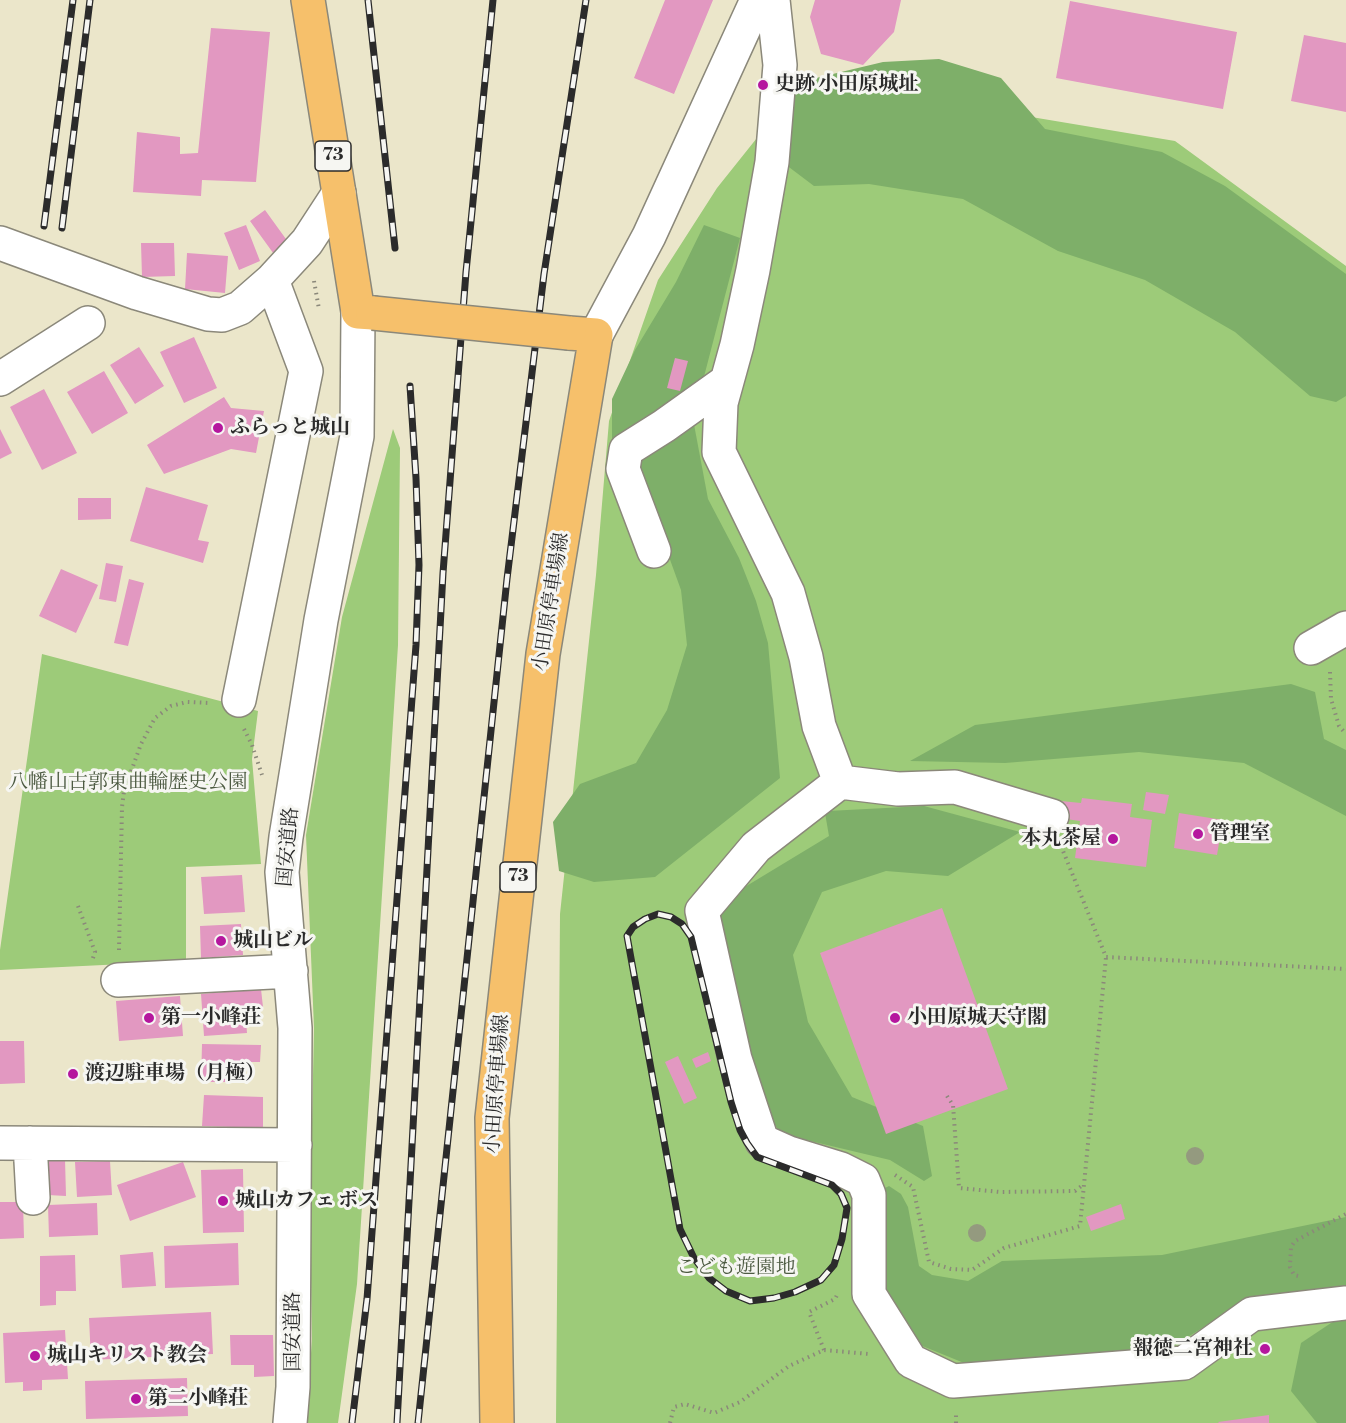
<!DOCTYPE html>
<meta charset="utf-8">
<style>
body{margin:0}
canvas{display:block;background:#ebe6ca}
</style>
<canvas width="1346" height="1423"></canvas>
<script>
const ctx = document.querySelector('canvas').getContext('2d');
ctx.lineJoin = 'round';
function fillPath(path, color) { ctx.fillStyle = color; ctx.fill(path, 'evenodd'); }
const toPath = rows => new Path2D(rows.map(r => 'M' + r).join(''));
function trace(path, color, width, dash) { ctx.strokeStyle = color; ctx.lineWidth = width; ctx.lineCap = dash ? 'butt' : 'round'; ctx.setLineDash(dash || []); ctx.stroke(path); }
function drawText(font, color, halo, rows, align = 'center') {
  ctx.font = font + ' "Libre Bodoni","Noto Serif JP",serif'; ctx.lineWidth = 6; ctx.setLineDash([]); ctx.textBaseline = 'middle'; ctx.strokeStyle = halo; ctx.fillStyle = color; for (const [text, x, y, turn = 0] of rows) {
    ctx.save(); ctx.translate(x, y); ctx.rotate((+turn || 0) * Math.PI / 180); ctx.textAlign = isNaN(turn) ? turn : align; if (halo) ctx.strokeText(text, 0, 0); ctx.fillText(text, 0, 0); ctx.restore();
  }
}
const green = toPath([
 [804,79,1175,141,1346,266,1346,1423,556,1423,560,914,596,575,609,421,658,280,717,188],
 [393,429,400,448,398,645,357,1284,338,1423,306,1423,312,1339,310,1218,314,1028,306,835,342,617],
 [42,654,258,711,252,759,261,864,186,867,186,961,0,970,0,950]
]);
const forest = toPath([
 [939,59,1001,78,1045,129,1162,152,1225,186,1346,274,1346,396,1336,402,1310,396,1235,332,1145,280,1058,251,963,199,869,184,814,186,765,149,791,84,883,62],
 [704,225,740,238,693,419,708,499,739,558,756,601,768,643,780,778,655,877,594,882,559,871,553,822,580,784,636,763,667,710,687,645,681,590,660,532,633,496,612,439,612,399,635,350,676,282],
 [1291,684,1315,692,1324,739,1346,750,1346,816,1244,763,1139,752,1005,763,910,761,975,725],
 [924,806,1020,832,948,876,886,871,822,892,793,955,808,1022,852,1097,923,1126,932,1176,924,1181,890,1160,781,1134,773,1122,757,1076,716,912,725,899,829,836,825,813,828,811],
 [889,1186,901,1194,908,1207,919,1266,932,1275,968,1281,1002,1261,1162,1255,1346,1217,1346,1287,1261,1296,1231,1310,1167,1350,1089,1358,964,1363,920,1345,885,1289,885,1188],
 [1346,1319,1346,1423,1317,1423,1291,1391,1301,1343,1334,1321]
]);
const building = toPath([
 [665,0,713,0,674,94,634,78],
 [815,0,901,0,894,32,863,65,821,54,810,17],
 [1070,1,1237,32,1223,109,1056,78],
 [211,28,270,32,256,182,202,180,201,196,133,192,137,132,180,137,180,154,198,153],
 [1304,35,1346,43,1346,112,1291,101],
 [265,210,291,246,276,257,250,221],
 [246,225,260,261,239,270,224,233],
 [141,243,174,243,175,276,142,277],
 [187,253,228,256,225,293,185,289],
 [194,337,217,388,184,403,160,352],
 [139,347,164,386,135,404,110,365],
 [675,358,688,361,680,391,667,388],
 [104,371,128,413,92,434,67,392],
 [44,389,77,453,42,470,10,407],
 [224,397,231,408,264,411,256,453,231,449,164,474,147,445],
 [0,429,12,453,0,459],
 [146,487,208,505,198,540,209,542,203,563,130,541],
 [78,498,111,498,111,519,78,520],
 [106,563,123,566,116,602,99,599],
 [61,569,98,585,76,633,39,616],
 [129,579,144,583,128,646,114,643],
 [1146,792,1169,795,1165,814,1143,810],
 [1082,798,1132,804,1130,817,1152,820,1146,867,1075,858,1080,821,1059,818,1061,801,1081,803],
 [1179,813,1223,820,1217,855,1174,848],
 [242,875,245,912,204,914,201,877],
 [942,908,1008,1089,886,1134,820,953],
 [241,924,243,955,201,958,200,926],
 [261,989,263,1007,245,1008,247,1033,204,1036,201,994],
 [180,996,183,1036,119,1041,116,1001],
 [0,1041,24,1041,25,1083,0,1084],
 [202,1044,261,1045,260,1062,245,1062,244,1082,201,1082],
 [708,1052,711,1061,696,1068,692,1059],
 [678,1056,697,1098,684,1104,665,1062],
 [204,1095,263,1097,263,1128,202,1126],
 [48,1159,65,1159,66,1196,48,1195],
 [110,1161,112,1195,77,1197,75,1162],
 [183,1162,196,1197,130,1221,117,1185],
 [243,1169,244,1232,203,1233,201,1170],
 [0,1202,23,1202,24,1238,0,1239],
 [97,1203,98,1235,49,1237,48,1205],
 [1121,1204,1125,1219,1091,1231,1086,1217],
 [238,1243,239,1285,165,1288,164,1246],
 [153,1252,156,1286,122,1288,120,1255],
 [75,1255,76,1291,56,1291,56,1305,40,1306,40,1256],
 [211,1312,213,1354,91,1360,89,1318],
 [65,1330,68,1379,42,1380,42,1390,23,1391,23,1382,5,1383,3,1333],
 [230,1335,273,1335,274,1376,254,1377,254,1365,231,1365],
 [187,1378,188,1416,86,1419,85,1381],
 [1269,1415,1269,1423,1219,1423,1218,1422]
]);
const path = toPath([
 [314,281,319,309],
 [1330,672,1331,699,1339,726,1346,734],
 [244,729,252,745,263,778],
 [1061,846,1106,957,1346,969],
 [78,906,95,952,92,961],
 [119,950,122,807,124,791,141,744,155,718,171,706,187,702,210,703],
 [947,1096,953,1105,959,1188,1000,1192,1075,1191,1084,1184],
 [895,1175,913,1187,929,1262,951,1269,972,1270,1004,1248,1080,1226,1106,957],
 [1298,1276,1294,1275,1290,1267,1291,1247,1295,1241,1346,1214],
 [824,1350,809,1312,835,1299,837,1295],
 [670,1423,674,1407,685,1404,714,1413,740,1402,789,1366,824,1350,869,1354],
 [956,1423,956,1412]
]);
const minor = toPath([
 [773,0,780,65,772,162,753,270,737,345,721,403,719,452,788,593,806,657,819,726,840,782],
 [0,243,137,293,208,314,222,315,240,308,272,280,307,242,339,193],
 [596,335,649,236,757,0],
 [0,379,88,323],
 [654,551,623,469,626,450,664,426,727,381],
 [1311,648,1346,628],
 [239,700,306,371,272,280],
 [1052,816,955,787,898,789,840,782,756,847,702,911,735,1059,762,1141,789,1153,841,1169,863,1180,869,1195,869,1294,911,1361,953,1381,1184,1363,1252,1314,1346,1303],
 [118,980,291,971],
 [0,1143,295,1145],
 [30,1143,33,1198],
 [290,1423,293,1387,295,1028,282,872,286,837,321,620,357,436,358,312]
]);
const major = toPath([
 [308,0,358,312,373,313],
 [497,1423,492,1118,543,654,596,335,569,333]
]);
const rail = toPath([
 [368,0,395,248],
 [44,226,73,0],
 [62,228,90,0],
 [658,914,671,917,682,924,691,937,731,1102,740,1130,747,1143,757,1157,832,1185,841,1194,847,1208,842,1239,834,1265,821,1280,795,1292,774,1298,750,1301,726,1291,709,1278,694,1258,680,1229,627,936,633,927,645,919,658,914],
 [352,1423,367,1299,416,645,419,565,416,478,410,386],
 [397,1423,443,573,466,272,493,0],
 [418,1423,507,579,544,274,586,0]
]);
const majorBridge = toPath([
 [373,313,569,333]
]);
const trees = [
 [1195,1156],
 [977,1233]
];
const markers = [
 [763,85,6,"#b5179e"],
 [218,428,6,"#b5179e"],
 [1198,834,6,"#b5179e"],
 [1113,839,6,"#b5179e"],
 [221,941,6,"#b5179e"],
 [149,1018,6,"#b5179e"],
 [895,1018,6,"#b5179e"],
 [73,1074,6,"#b5179e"],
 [223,1201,6,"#b5179e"],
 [1265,1349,6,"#b5179e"],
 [35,1356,6,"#b5179e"],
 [136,1399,6,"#b5179e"]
];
const shields = [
 [333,156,36],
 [518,877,36]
];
const shieldNames = [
 ["73",333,156],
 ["73",518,877]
];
const poiNames = [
 ["史跡 小田原城址",775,85],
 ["ふらっと城山",230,428],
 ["管理室",1210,834],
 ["本丸茶屋",1101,839,"right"],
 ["城山ビル",233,941],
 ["第一小峰荘",161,1018],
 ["小田原城天守閣",907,1018],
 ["渡辺駐車場（月極）",85,1074],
 ["城山カフェ ボス",235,1201],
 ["報徳二宮神社",1253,1349,"right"],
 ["城山キリスト教会",47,1356],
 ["第二小峰荘",148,1399]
];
const streetNames = [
 ["小田原停車場線",552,602,-81],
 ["国安道路",289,847,-85],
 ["小田原停車場線",498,1084,-86],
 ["国安道路",294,1332,-90]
];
const parkNames = [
 ["八幡山古郭東曲輪歴史公園",128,783],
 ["こども遊園地",736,1268]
];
fillPath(green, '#9dcb79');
fillPath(forest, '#7eaf69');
fillPath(building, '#e298c1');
trace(minor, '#8b887a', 36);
trace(major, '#8b887a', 36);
trace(path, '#8b887a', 4, [1.5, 4.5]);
trace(minor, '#fff', 33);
trace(major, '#f6c06b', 33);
trace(rail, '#2b2b2b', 7);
trace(rail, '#f6f6f2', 4.5, [14]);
trace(majorBridge, '#8b887a', 36, []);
trace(majorBridge, '#f6c06b', 33);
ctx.fillStyle = '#949a7f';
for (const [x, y] of trees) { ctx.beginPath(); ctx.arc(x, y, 9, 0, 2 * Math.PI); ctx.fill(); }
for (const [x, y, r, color] of markers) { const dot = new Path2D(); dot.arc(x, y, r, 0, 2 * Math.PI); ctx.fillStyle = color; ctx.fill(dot); trace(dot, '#f6f6f2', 2); }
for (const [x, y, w] of shields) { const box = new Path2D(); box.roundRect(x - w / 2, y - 15, w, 30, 4.5); ctx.fillStyle = '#f6f6f2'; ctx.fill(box); trace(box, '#2b2b2b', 1.5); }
drawText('bold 18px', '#2b2b2b', null, shieldNames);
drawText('bold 20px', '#2b2b2b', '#f6f6f2', poiNames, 'left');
drawText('20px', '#2b2b2b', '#f6f6f2', streetNames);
drawText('20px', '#4d5b42', '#f6f6f2', parkNames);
</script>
